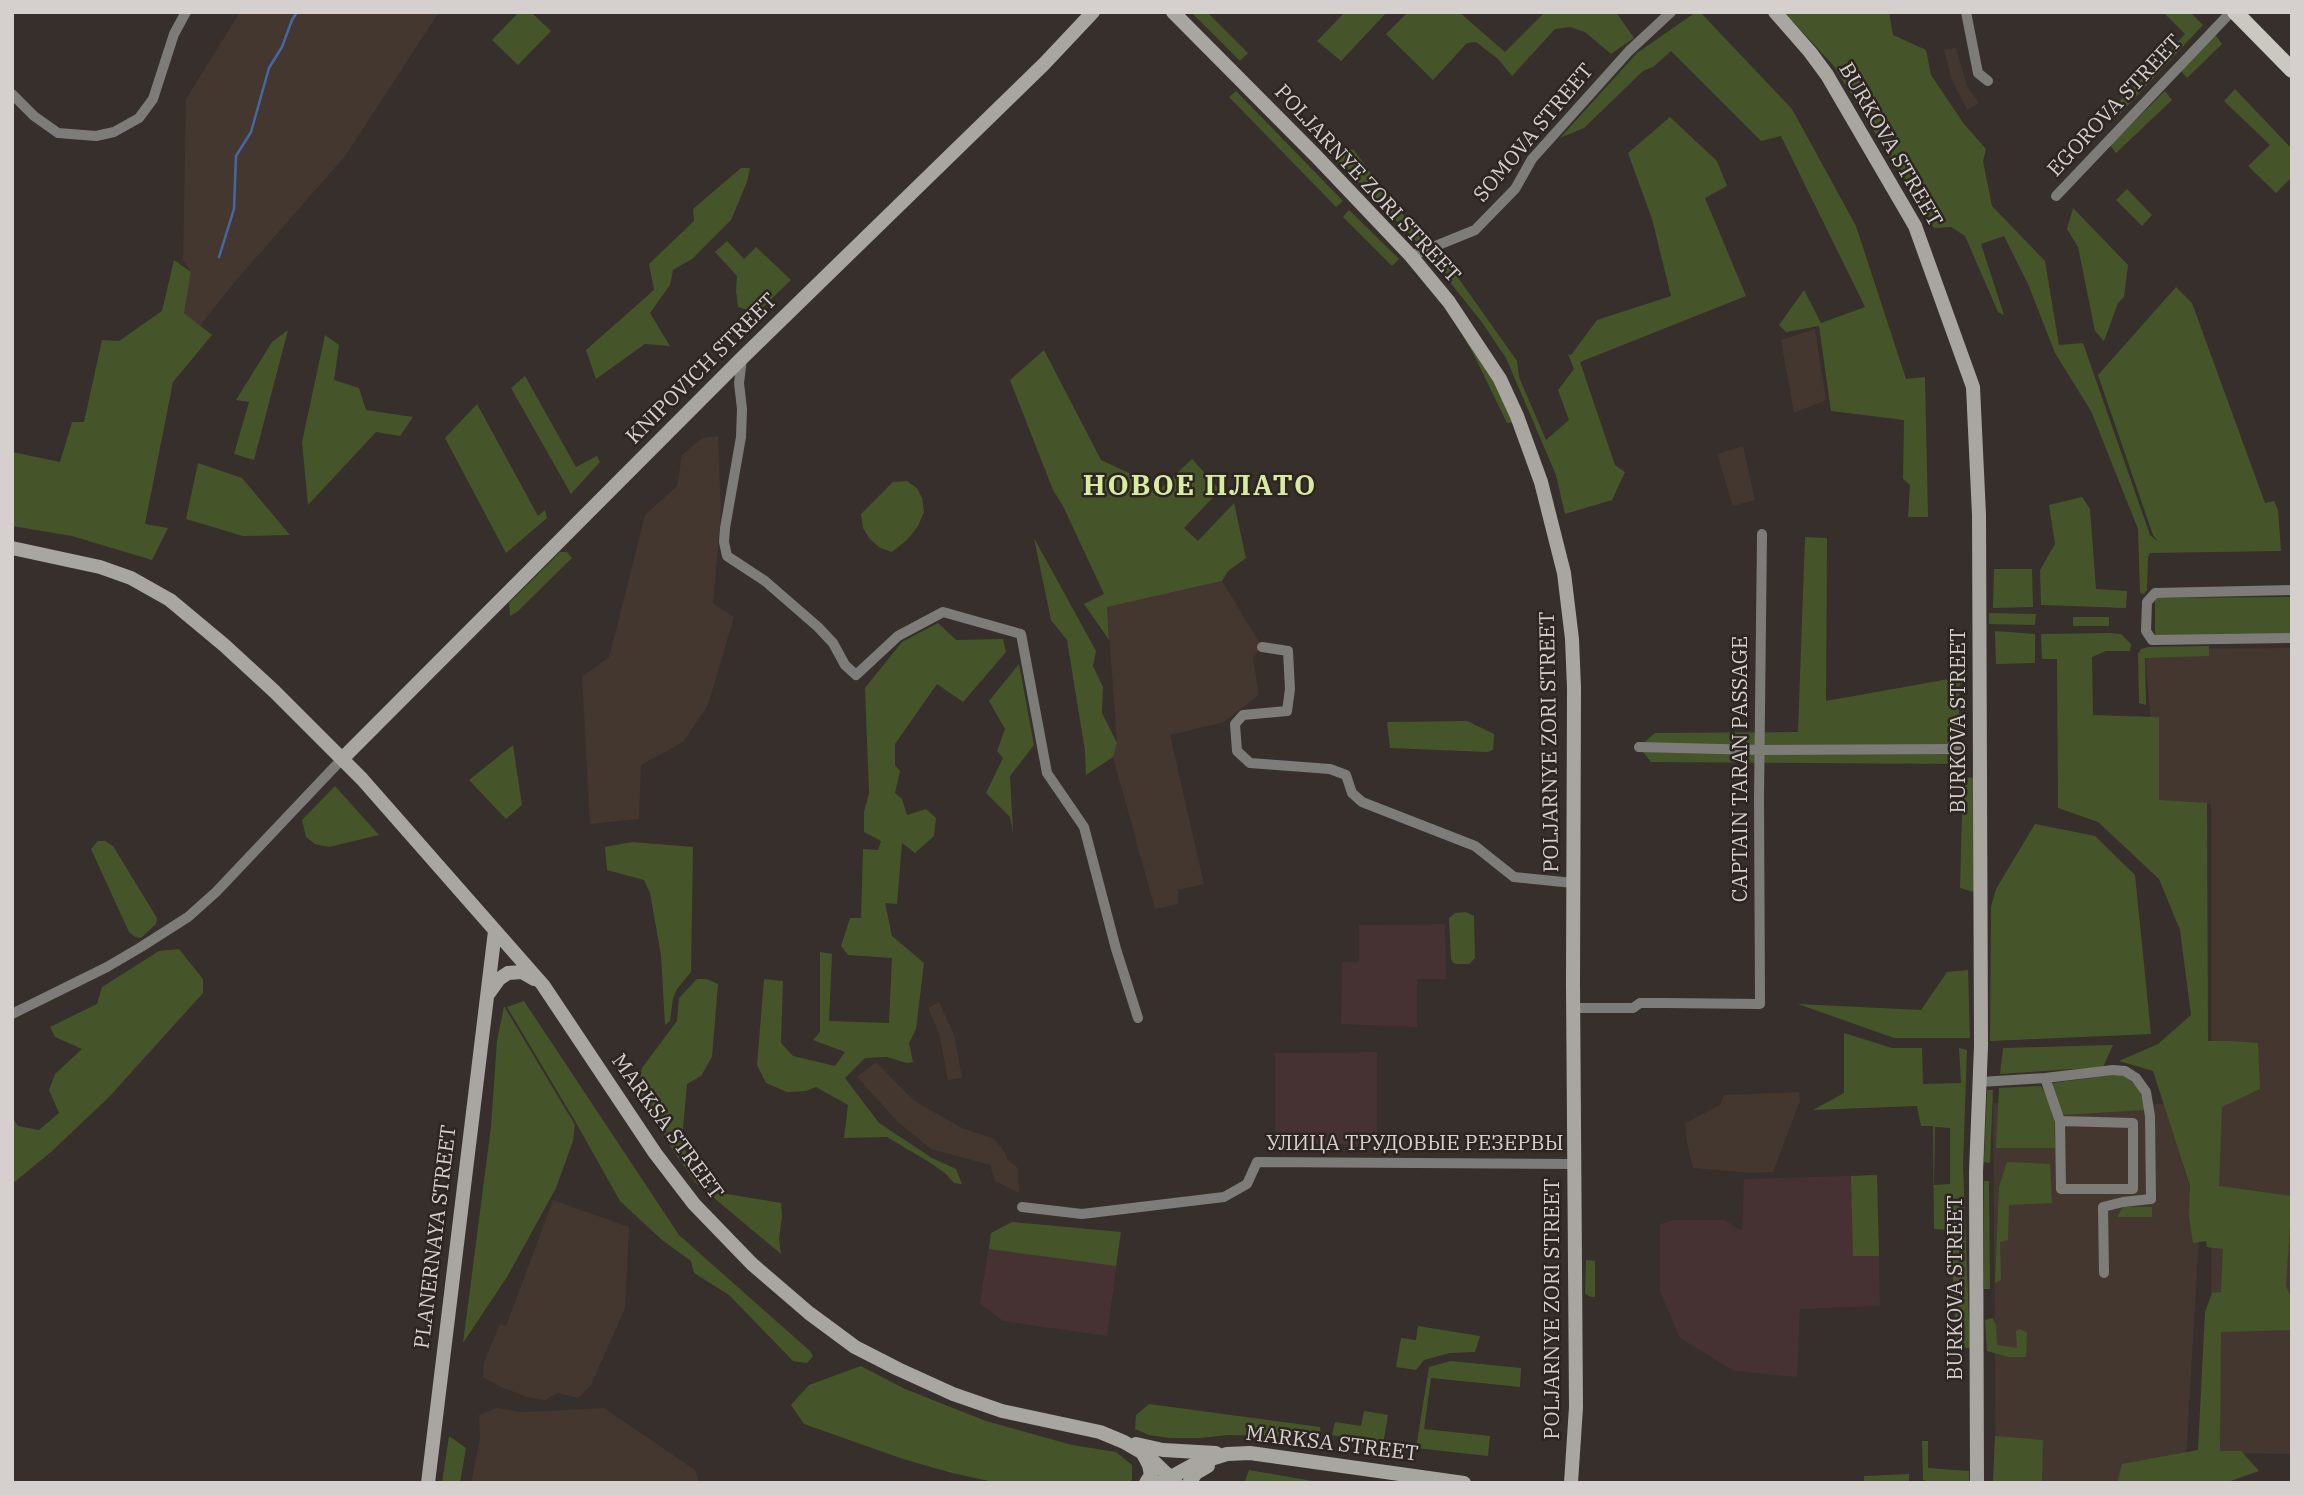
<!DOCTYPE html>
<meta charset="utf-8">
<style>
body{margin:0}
#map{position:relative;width:2304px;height:1495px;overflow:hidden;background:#362f2b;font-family:"IBM Plex Serif",serif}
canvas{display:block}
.frame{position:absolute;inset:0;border:14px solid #d5d0ce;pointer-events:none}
</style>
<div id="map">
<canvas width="2304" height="1495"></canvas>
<div class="frame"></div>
</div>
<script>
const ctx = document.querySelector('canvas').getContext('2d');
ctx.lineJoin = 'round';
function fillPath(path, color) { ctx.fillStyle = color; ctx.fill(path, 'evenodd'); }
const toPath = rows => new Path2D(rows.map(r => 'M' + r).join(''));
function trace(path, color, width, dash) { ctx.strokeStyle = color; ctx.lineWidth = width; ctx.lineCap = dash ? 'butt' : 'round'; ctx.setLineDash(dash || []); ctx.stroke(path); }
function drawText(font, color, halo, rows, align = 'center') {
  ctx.font = font + ' "IBM Plex Serif",serif'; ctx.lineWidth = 5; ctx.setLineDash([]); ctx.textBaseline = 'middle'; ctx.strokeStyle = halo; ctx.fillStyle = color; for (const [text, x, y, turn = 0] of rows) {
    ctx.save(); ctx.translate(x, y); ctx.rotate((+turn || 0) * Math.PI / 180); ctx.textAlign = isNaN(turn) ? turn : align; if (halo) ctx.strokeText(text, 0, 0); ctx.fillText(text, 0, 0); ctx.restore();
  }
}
const built = toPath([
 [240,12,439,12,346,155,233,284,200,326,184,313,191,272,183,260,186,99],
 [1956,48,1967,86,1979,103,1967,110,1951,78,1944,50],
 [1815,329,1826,400,1794,413,1781,340],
 [718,436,721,513,713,603,734,617,708,705,683,742,641,765,639,819,590,824,582,677,609,657,645,515,677,486,682,455,702,438],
 [1743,446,1755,500,1733,506,1717,454],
 [1222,581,1262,647,1253,658,1259,695,1224,722,1170,735,1204,884,1178,890,1178,904,1155,909,1113,757,1117,743,1107,607],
 [2292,648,2292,1454,2211,1453,2211,804,2157,803,2145,649],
 [939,1002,954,1035,962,1078,948,1080,939,1033,928,1008],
 [876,1062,913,1100,962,1128,994,1139,1004,1151,1008,1160,1018,1168,1019,1193,995,1181,990,1165,931,1149,898,1122,857,1077],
 [1799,1092,1800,1101,1773,1172,1751,1173,1693,1168,1687,1143,1685,1123,1720,1105,1724,1095],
 [1993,1103,2164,1104,2200,1220,2186,1459,2110,1483,1996,1483],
 [553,1200,629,1227,625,1308,591,1385,578,1398,558,1393,545,1400,527,1397,501,1387,483,1377,484,1362,500,1324,506,1326],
 [496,1408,524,1412,604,1408,695,1470,699,1483,471,1483,480,1439,479,1415]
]);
const education = toPath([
 [1445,924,1446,979,1417,979,1417,1027,1341,1024,1342,962,1359,962,1359,925],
 [1377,1052,1377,1144,1275,1144,1275,1053],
 [1877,1175,1880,1306,1800,1309,1797,1377,1734,1371,1680,1338,1660,1292,1660,1224,1674,1220,1724,1220,1742,1231,1744,1179],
 [1012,1222,1121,1232,1107,1336,1003,1321,980,1303,991,1233]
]);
const green = toPath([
 [519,12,531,12,551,31,518,65,492,40],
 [1191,12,1207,12,1248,53,1240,61],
 [1345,12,1387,12,1341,61,1317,41],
 [1408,12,1459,12,1505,52,1545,12,1616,12,1634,38,1611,54,1585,32,1570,27,1555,29,1512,76,1498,59,1476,42,1467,43,1433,80,1386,34],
 [1696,12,1700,12,1792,109,1856,226,1906,379,1925,377,1928,517,1908,517,1910,485,1903,479,1904,420,1831,411,1819,326,1786,332,1779,325,1804,290,1821,323,1865,307,1781,136,1761,141,1671,51,1653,67,1643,71,1584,128,1560,138,1637,53],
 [1784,12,1889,12,1893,35,1926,50,1931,75,1964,124,1986,149,1983,161,1992,206,2045,261,2059,345,2083,343,2150,535,2158,542,2153,535,2098,375,2176,287,2192,303,2265,503,2274,501,2278,510,2281,551,2150,553,2148,557,2147,590,2144,594,2140,593,2138,529,2091,411,2055,353,2028,284,2004,236,1981,244,2004,315,1998,312,1965,236,1951,227,1935,228,1925,221,1916,199,1833,65],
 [2163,12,2190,12,2203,25,2117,117,2111,110,2185,34],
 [2214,33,2222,44,2187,78,2179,68],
 [2235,89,2292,149,2292,177,2276,193,2248,166,2270,145,2224,101],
 [1236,91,1343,201,1336,207,1229,97],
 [2165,91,2172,100,2116,153,2110,145],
 [1670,117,1717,161,1727,186,1705,198,1746,296,1580,362,1615,465,1625,472,1612,500,1565,514,1556,475,1506,358,1481,321,1433,261,1442,255,1517,361,1519,377,1546,440,1569,420,1558,390,1574,369,1568,354,1571,355,1597,320,1671,296,1652,219,1628,153],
 [1336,147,1354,150,1391,201,1424,238,1418,243,1334,157],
 [741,168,750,168,747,182,731,220,692,259,673,270,670,285,650,313,670,346,645,344,596,379,586,350,654,290,649,264,694,221,693,209],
 [2127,189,2152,215,2142,226,2116,200],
 [2073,208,2128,265,2124,297,2118,303,2104,341,2095,331,2078,247,2067,229],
 [1349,210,1399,259,1392,266,1343,217],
 [727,241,744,259,756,247,791,280,757,313,738,307,736,291,737,276,715,252],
 [174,260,191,272,184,313,212,335,173,382,145,524,168,528,152,560,72,536,12,526,12,452,60,462,72,422,84,422,102,340,119,341,162,311],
 [1442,297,1454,310,1517,422,1507,423,1474,355,1450,313,1438,300],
 [288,330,254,460,234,454,249,402,236,400,272,342],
 [325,335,339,345,334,380,359,388,366,410,413,417,400,436,376,432,308,505,302,442],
 [1044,350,1101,460,1144,480,1156,493,1192,459,1220,490,1184,528,1198,541,1234,503,1246,558,1228,571,1222,581,1107,607,1109,640,1084,604,1104,594,1063,506,1053,490,1010,380],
 [525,376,576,467,597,456,600,462,571,494,511,388],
 [477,404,538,516,545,510,547,518,506,553,445,438],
 [198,463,242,478,290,535,243,536,186,519],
 [907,481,917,488,922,498,924,512,918,526,907,540,892,552,880,548,869,538,863,528,861,514,893,482],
 [2082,497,2090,509,2096,589,2127,591,2126,608,2041,605,2040,570,2055,544,2049,505],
 [1805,537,1827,538,1826,701,1960,677,1958,764,1651,762,1639,747,1655,733,1798,732],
 [1034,538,1096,651,1093,666,1103,687,1102,713,1117,743,1113,757,1086,775,1085,751,1067,640,1051,620],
 [560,552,567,552,572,558,517,612,510,616,509,603],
 [1994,569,2032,569,2033,607,1993,608],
 [2292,597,2292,634,2155,637,2155,598],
 [1989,613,2036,614,2035,625,1989,624],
 [2073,617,2109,617,2109,626,2073,626],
 [938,623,956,640,1003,639,1006,652,963,702,937,684,895,744,895,765,900,771,895,793,902,799,907,815,926,809,936,818,934,836,915,853,902,843,897,904,885,903,892,936,924,963,916,1029,909,1043,913,1062,907,1063,887,1057,865,1058,845,1078,879,1123,932,1158,956,1169,962,1184,954,1183,945,1173,929,1162,887,1137,844,1138,848,1105,816,1087,806,1091,787,1092,766,1083,757,1065,764,979,783,981,781,1043,793,1056,835,1066,845,1052,813,1040,820,1032,820,952,832,954,829,1021,889,1023,892,958,848,955,841,946,850,918,861,918,863,849,878,850,881,841,864,832,864,812,869,793,865,688,902,642],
 [1995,631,2035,634,2035,663,1996,664],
 [2110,633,2121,634,2131,644,2130,651,2106,651,2092,657,2093,715,2159,717,2159,800,2207,803,2208,1041,2231,1041,2258,1043,2260,1089,2222,1107,2219,1186,2292,1196,2286,1286,2292,1300,2292,1330,2221,1332,2220,1451,2241,1451,2259,1471,2225,1483,2117,1483,2122,1464,2198,1450,2205,1312,2212,1293,2221,1292,2223,1249,2207,1247,2206,1241,2193,1243,2189,1217,2190,1186,2153,1071,2119,1061,2158,1044,2191,1015,2180,930,2159,879,2098,822,2058,808,2057,659,2042,659,2041,634],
 [2209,646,2209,656,2145,658,2146,705,2139,703,2138,654,2141,649,2148,647],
 [1019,664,1034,745,1010,776,1013,832,1010,817,986,793,1003,758,997,751,1005,729,989,701],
 [1467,721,1494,734,1493,750,1487,752,1390,748,1387,722],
 [513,745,522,805,506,819,469,780],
 [1963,777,1975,778,1974,892,1960,888],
 [335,786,379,835,329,847,315,844,306,837,302,820],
 [2035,824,2095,836,2135,875,2151,1034,1990,1041,1991,907,1996,889],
 [98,841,105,841,113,846,157,918,156,924,141,938,135,937,129,932,91,849],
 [632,842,693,847,691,972,677,989,673,998,670,1021,665,1025,661,955,650,893,644,880,607,870,605,847],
 [1466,912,1474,916,1475,958,1469,964,1457,964,1453,963,1451,959,1449,918,1455,913],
 [179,949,203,979,203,993,109,1097,51,1152,12,1184,12,1117,18,1126,39,1130,59,1113,49,1090,55,1074,82,1049,55,1037,50,1027,97,1004,102,987,159,951],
 [1968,970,1970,1038,1894,1038,1798,1004,1921,1010,1947,972],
 [697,979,707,979,718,984,712,1057,701,1076,687,1084,682,1139,692,1173,715,1192,781,1203,782,1217,779,1239,781,1254,696,1183,672,1149,640,1094,639,1085,642,1068,677,1021,679,998],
 [524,1001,679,1235,810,1351,813,1356,807,1363,793,1361,729,1295,694,1273,691,1261,662,1240,620,1201,575,1121,507,1007],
 [504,1006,575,1125,573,1141,556,1188,507,1277,463,1343,491,1127,497,1041],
 [1844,1033,1892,1048,1922,1048,1923,1084,1961,1083,1959,1048,1967,1050,1963,1166,1970,1348,1956,1347,1951,1230,1934,1229,1933,1126,1921,1126,1917,1106,1813,1110,1844,1093],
 [1935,1127,1950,1128,1950,1184,1934,1185],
 [2113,1045,2103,1067,2000,1074,2003,1048],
 [2122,1074,2139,1088,2145,1110,2060,1115,2052,1083],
 [2041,1086,2054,1110,2055,1148,1996,1148,1999,1088],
 [1987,1090,1993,1090,1990,1163,1984,1162],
 [2007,1162,2050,1164,2052,1203,2009,1205,2008,1240,2000,1242,2001,1280,1995,1283,1999,1187],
 [1877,1175,1879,1256,1853,1256,1851,1176],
 [1984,1181,1989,1181,1990,1289,1984,1289],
 [2123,1207,2152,1207,2152,1217,2117,1217],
 [1012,1222,1121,1232,1116,1266,989,1249,991,1233],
 [1586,1260,1595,1261,1595,1297,1591,1297,1585,1294],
 [1993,1318,1996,1326,1997,1345,2017,1348,2016,1331,2020,1329,2027,1333,2026,1357,2009,1357,1987,1351,1985,1320],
 [1418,1326,1480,1336,1475,1352,1450,1353,1424,1360,1416,1370,1396,1367,1401,1338,1416,1340],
 [1451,1361,1521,1368,1520,1387,1431,1378,1424,1429,1490,1436,1488,1456,1416,1448,1429,1367],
 [861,1366,905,1389,986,1421,1072,1445,1116,1452,1132,1465,1132,1480,1128,1483,998,1483,952,1473,903,1459,804,1424,791,1405,809,1385],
 [1149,1404,1320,1427,1321,1437,1228,1435,1200,1438,1170,1438,1149,1435,1135,1429,1136,1415],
 [1364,1411,1388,1415,1383,1444,1332,1435,1335,1422,1361,1426],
 [449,1436,466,1448,460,1483,442,1483],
 [1995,1436,2043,1440,2042,1483,1993,1483],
 [1922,1441,1928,1441,1928,1468,1969,1471,1969,1483,1935,1483,1923,1480],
 [1249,1470,1324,1483,1245,1481],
 [1909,1474,1909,1483,1864,1483,1864,1476]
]);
const stream = toPath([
 [219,257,234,209,236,156,251,132,269,68,282,47,292,20,297,12]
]);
const street = toPath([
 [1966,12,1978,73,1988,81],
 [12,94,34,116,58,133,96,136,114,132,139,118,153,99,174,34,186,12],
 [2056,196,2231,12],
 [1411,256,1475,230,1515,189,1532,159,1629,51,1671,12],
 [742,359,739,383,742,409,741,437,725,528,724,542,727,556,765,581,818,627,833,643,845,665,856,675,898,636,943,612,1021,634,1047,773,1084,827,1116,949,1138,1018],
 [2292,590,2155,593,2147,602,2146,631,2152,640,2292,638],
 [1262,647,1288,651,1290,689,1287,711,1243,715,1235,724,1237,751,1250,763,1330,769,1346,775,1352,793,1362,802,1475,846,1514,877,1573,883],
 [1639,747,1760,750,1957,749],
 [1573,1008,1633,1008,1640,1003,1665,1003,1760,1004,1759,799,1762,534],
 [12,1014,107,967,141,947,188,917,216,892,342,759],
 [2045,1078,2060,1121,2061,1189,2133,1189,2133,1123,2060,1121],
 [1980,1082,2045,1078,2113,1070,2125,1071,2136,1078,2146,1092,2150,1116,2151,1199,2123,1202,2103,1207,2104,1273],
 [1022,1207,1082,1214,1224,1197,1247,1184,1257,1162,1574,1164]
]);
const secondary = toPath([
 [1173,12,1316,156,1411,256,1449,302,1500,379,1517,416,1541,482,1564,573,1572,639,1574,688,1573,983,1576,1407,1571,1483],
 [1775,12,1810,52,1827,75,1915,226,1973,387,1979,515,1981,1046,1976,1172,1977,1483],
 [12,548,100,567,131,578,170,600,224,645,274,691,362,779,543,985,655,1153,694,1204,752,1264,809,1313,855,1347,898,1369,953,1394,1002,1411,1100,1432,1124,1442,1148,1456,1176,1483],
 [342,759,742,358,1044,64,1093,12],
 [489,993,499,979,508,973,522,972,534,979],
 [1136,1444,1163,1450,1216,1453],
 [1143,1454,1149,1465,1151,1475,1146,1483],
 [428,1483,495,931],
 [1160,1483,1195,1464,1227,1454,1250,1453,1464,1483],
 [1189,1483,1196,1473,1208,1466]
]);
const primary = toPath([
 [2235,12,2292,70]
]);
const streetNames = [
 ["EGOROVA STREET",2115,106,-47],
 ["SOMOVA STREET",1534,133,-50],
 ["BURKOVA STREET",1890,145,60],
 ["POLJARNYE ZORI STREET",1367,184,47],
 ["KNIPOVICH STREET",702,369,-45],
 ["BURKOVA STREET",1959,721,-90],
 ["POLJARNYE ZORI STREET",1550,742,-91],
 ["CAPTAIN TARAN PASSAGE",1741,769,-90],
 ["MARKSA STREET",667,1127,54],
 ["УЛИЦА ТРУДОВЫЕ РЕЗЕРВЫ",1415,1144],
 ["PLANERNAYA STREET",436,1237,-83],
 ["BURKOVA STREET",1956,1288,-90],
 ["POLJARNYE ZORI STREET",1553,1309,-90],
 ["MARKSA STREET",1332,1444,7]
];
const districtNames = [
 ["НОВОЕ ПЛАТО",1200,487]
];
fillPath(built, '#443730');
fillPath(education, '#473233');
fillPath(green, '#465529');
trace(stream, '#4567a3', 2.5);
trace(street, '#7e7c79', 10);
trace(secondary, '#a9a6a1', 14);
trace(primary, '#cbc7c1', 16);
drawText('21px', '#d5d0ce', '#2c2522', streetNames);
ctx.letterSpacing = '2px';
drawText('bold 28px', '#d8eb9f', '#2c2522', districtNames);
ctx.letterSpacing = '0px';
</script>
